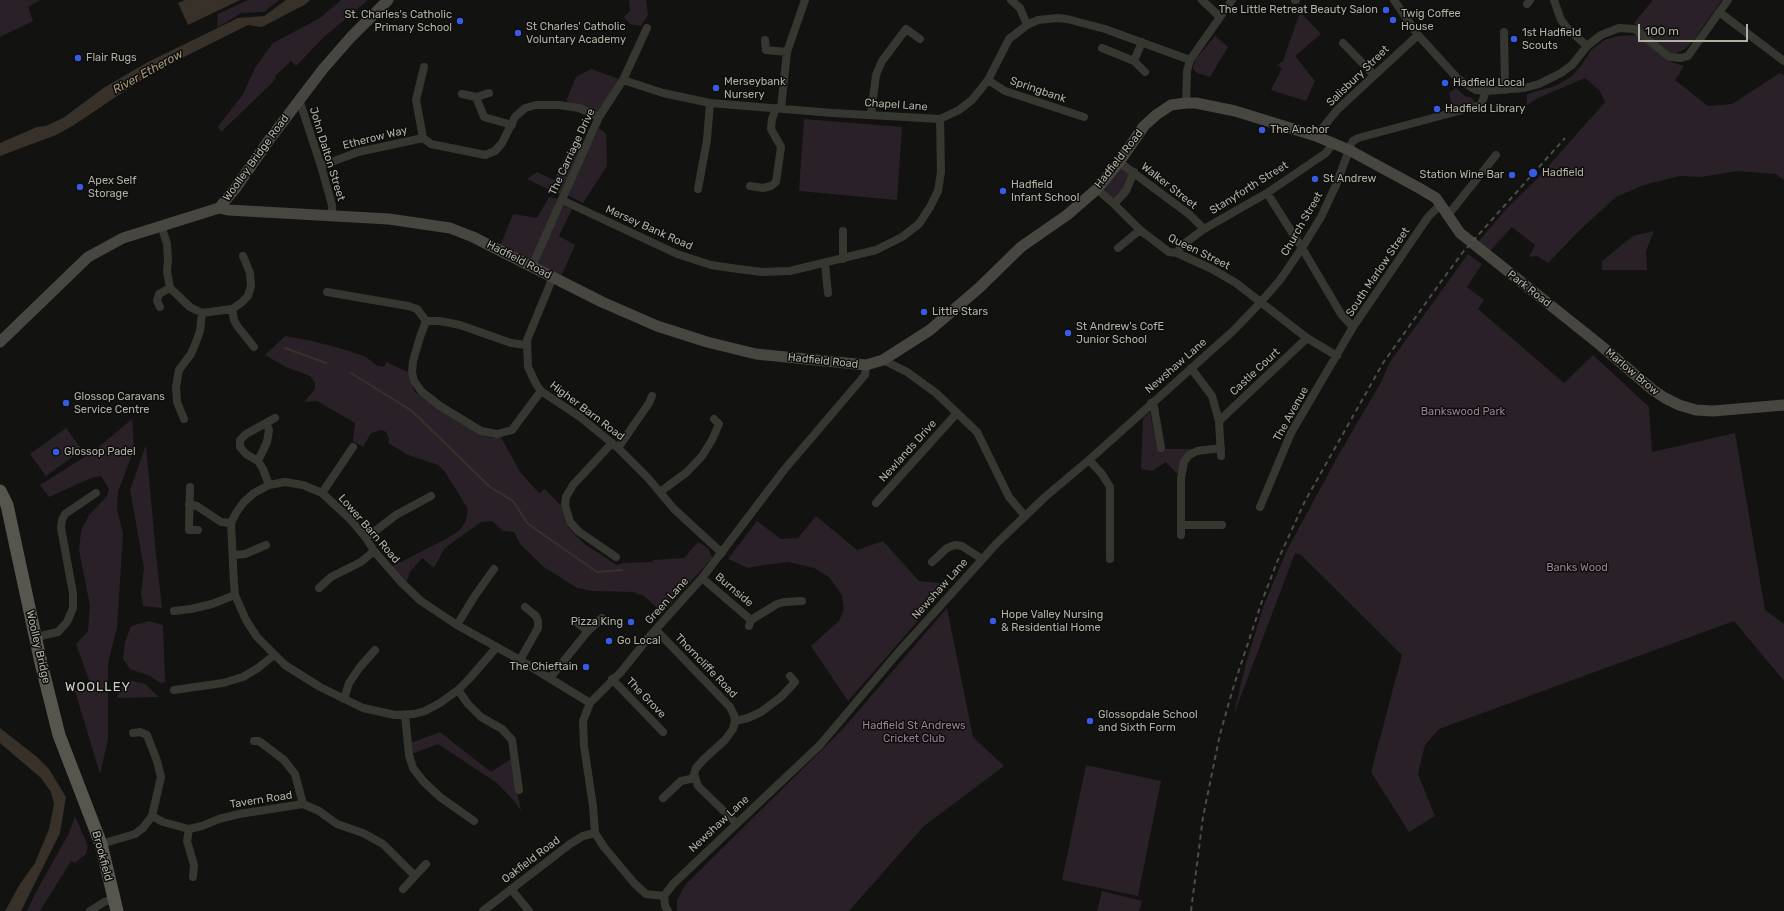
<!DOCTYPE html>
<style>
body{margin:0}
#map{position:relative;width:1784px;height:911px;overflow:hidden;background:#121211;font-family:Rubik,sans-serif}
canvas{display:block}
.scale{position:absolute;left:1638px;top:24px;width:110px;height:18px;box-sizing:border-box;border:2px solid #b2afa3;border-top:0;padding-left:5px;font-size:12px;line-height:14px;white-space:nowrap;color:#b2afa3;-webkit-text-stroke:3px #0d0d0c;paint-order:stroke}
</style>
<div id="map">
<canvas width="1784" height="911"></canvas>
<div class="scale">100 m</div>
</div>
<script>
const ctx = document.querySelector('canvas').getContext('2d');
ctx.lineJoin = 'round';
function fillPath(path, color) { ctx.fillStyle = color; ctx.fill(path, 'evenodd'); }
const toPath = rows => new Path2D(rows.map(r => 'M' + r).join(''));
function trace(path, color, width, dash) { ctx.strokeStyle = color; ctx.lineWidth = width; ctx.lineCap = dash ? 'butt' : 'round'; ctx.setLineDash(dash || []); ctx.stroke(path); }
function drawText(font, color, halo, rows, align = 'center') {
  ctx.font = font + ' Rubik,sans-serif'; ctx.lineWidth = 3; ctx.setLineDash([]); ctx.textBaseline = 'middle'; ctx.strokeStyle = halo; ctx.fillStyle = color; for (const [text, x, y, turn = 0] of rows) {
    ctx.save(); ctx.translate(x, y); ctx.rotate((+turn || 0) * Math.PI / 180); ctx.textAlign = isNaN(turn) ? turn : align; if (halo) ctx.strokeText(text, 0, 0); ctx.fillText(text, 0, 0); ctx.restore();
  }
}
const green = toPath([
 [0,0,40,0,28,7,33,21,0,37],
 [248,0,279,0,264,12,241,13,217,28,218,14],
 [341,0,368,0,324,37,296,66,291,61,275,76,276,78,271,84,221,132,218,126,242,96,255,68,273,43,320,18],
 [629,0,646,0,648,15,641,26,630,24,624,17,630,11],
 [1653,0,1722,0,1693,41,1685,49,1675,54,1671,54,1634,23],
 [1300,12,1321,34,1295,56,1315,81,1306,101,1271,90,1282,68,1277,65,1283,61],
 [1639,35,1668,61,1684,66,1675,80,1708,106,1732,104,1780,73,1784,75,1784,180,1776,174,1737,171,1701,177,1680,176,1644,185,1616,197,1581,229,1548,263,1537,256,1529,257,1535,245,1512,227,1489,252,1478,242,1507,208,1537,179,1605,102,1600,91,1585,78,1538,98,1527,105,1527,94,1555,86,1571,77,1581,66,1591,50,1606,39,1618,36],
 [1215,36,1228,47,1210,77,1197,73,1193,69,1195,60],
 [591,69,619,79,598,112,566,101,576,77],
 [1456,88,1465,96,1472,98,1475,103,1453,109,1449,93],
 [804,119,902,127,897,200,799,191],
 [599,128,606,134,607,166,583,203,567,195],
 [572,141,583,145,560,195,527,179,537,172,554,180],
 [1119,165,1131,173,1124,189,1115,201,1099,188],
 [549,197,559,199,530,261,500,246,513,214,537,218],
 [564,206,572,209,559,236,575,245,561,277,536,264],
 [1654,231,1646,251,1647,270,1602,270,1602,261,1633,236],
 [1468,254,1482,264,1467,287,1484,300,1478,309,1564,383,1593,355,1649,407,1652,452,1735,433,1765,610,1784,624,1784,681,1734,621,1439,729,1425,745,1418,774,1435,816,1409,832,1371,772,1402,655,1301,555,1295,553,1233,717,1246,663,1264,605,1287,550,1339,454,1380,384,1390,362],
 [285,336,312,341,346,350,366,357,376,365,384,367,386,362,408,372,414,391,446,414,480,434,491,438,501,437,520,472,539,493,545,489,561,506,566,524,572,532,586,545,617,565,623,563,652,562,653,560,684,558,698,542,709,549,712,558,663,613,644,596,633,592,593,591,577,588,544,567,520,544,514,532,503,531,492,521,481,522,453,542,444,549,434,568,422,558,410,572,405,586,389,568,444,540,459,531,466,521,468,509,445,472,438,465,408,455,388,443,389,439,386,432,382,430,371,433,363,447,353,441,355,423,317,401,304,402,315,389,315,383,310,376,286,367,265,355],
 [1150,412,1157,449,1194,449,1185,456,1177,474,1166,462,1152,471,1141,469,1143,418],
 [132,419,134,449,118,492,117,510,123,533,117,628,108,663,108,739,100,774,75,691,86,689,90,683,76,644,88,631,90,606,79,550,81,531,89,515,107,496,109,489,101,476,91,478,49,497,40,485,94,451],
 [66,428,82,450,46,476,30,454],
 [146,445,156,554,162,608,143,606,141,593,144,568,130,490],
 [816,516,857,550,883,541,919,581,950,584,848,701,811,646,839,621,844,609,842,595,829,577,814,568,789,562,763,565,748,568,728,559,757,521,781,539,798,538],
 [947,608,973,737,1004,766,924,826,849,911,677,911,677,900,685,885,841,731],
 [149,621,163,625,165,682,160,683,150,676,130,669,123,659,125,642,131,626],
 [128,680,145,684,159,697,117,698,120,689],
 [440,732,491,772,511,759,521,811,514,801,497,783,438,744,409,755,408,744],
 [1086,765,1161,781,1138,896,1062,880],
 [75,816,88,846,86,854,75,863,71,861,40,911,27,911,35,894,69,833],
 [1102,891,1142,901,1139,911,1097,911]
]);
const water = toPath([
 [185,0,240,0,188,25,178,3],
 [286,0,310,0,306,4,262,27,248,25,150,74,74,125,56,135,0,156,0,143,37,127,46,126,63,118,105,87,148,62,238,18,264,16],
 [0,728,37,757,49,769,66,797,60,833,21,911,5,911,20,884,35,863,49,829,54,804,51,792,41,778,0,743]
]);
const stream = toPath([
 [285,348,326,363],
 [351,373,412,411,490,487,513,501,528,524,597,572,622,570]
]);
const street = toPath([
 [1011,0,1020,8,1027,25],
 [1202,0,1220,17],
 [1295,0,1296,0],
 [1394,0,1418,35,1458,79,1476,90,1486,91,1524,88,1539,84,1561,73,1572,65,1587,46,1601,35,1619,28,1635,29,1669,57,1681,58,1688,56,1728,0],
 [1554,0,1561,20,1568,29,1587,46],
 [1527,4,1530,0],
 [1719,12,1784,61],
 [1504,32,1505,90],
 [765,40,766,50,787,52],
 [1343,43,1374,75],
 [1102,48,1134,61,1145,72],
 [1134,61,1142,42],
 [623,80,663,93,710,103,833,113,940,119,959,110,972,100,988,80,1009,39,1027,25,1038,20,1057,18,1067,19,1105,29,1190,60],
 [988,80,1005,91,1084,117],
 [462,94,476,97,489,93],
 [476,97,484,117,512,125],
 [299,99,321,166,332,205,332,215],
 [1186,103,1187,71,1190,60,1232,0],
 [781,108,787,52,805,0],
 [871,114,876,75,882,61,906,29,920,39],
 [1316,136,1337,110,1418,35],
 [423,138,416,100,424,67],
 [1348,149,1353,141,1358,138,1481,105,1486,91],
 [1119,162,1190,215,1204,229],
 [321,166,358,152,423,138,431,144,485,155,495,151,502,143,515,117,525,108,536,105,559,105,579,108,599,117],
 [750,186,763,188,771,186,776,182,781,147,771,129,772,119,776,108],
 [698,189,707,140,710,103],
 [1097,189,1114,204,1140,230,1169,252,1177,253,1212,269,1236,283,1307,338,1337,356],
 [1267,193,1302,248,1341,314,1353,327],
 [562,200,677,254,711,265,738,269,762,272,790,271,876,250,902,237,919,224,930,207,938,191,941,172,940,119],
 [1114,204,1126,191,1134,172],
 [1448,215,1496,155],
 [161,225,167,244,168,259,167,272,170,288,190,307,202,313,232,309,241,303,248,296,251,286,250,273,243,256],
 [843,231,843,259],
 [1118,248,1140,230],
 [1177,253,1181,246,1204,229,1267,193,1326,153,1333,143],
 [825,264,828,293],
 [532,266,599,117,623,80,647,28],
 [553,277,527,340,528,367,536,384,541,391,580,417,618,448,648,478,674,509,722,553],
 [327,292,408,306,417,309,426,321],
 [160,307,157,301,159,294,170,288],
 [232,309,234,320,238,327,254,347],
 [526,345,511,343,460,325,440,321,426,321,420,337,413,361,412,372,414,381,422,392,440,406,481,431,497,434,512,430,541,391],
 [883,360,907,372,936,393,977,432,1009,497,1025,516],
 [1191,368,1212,396,1219,421,1221,456],
 [1151,403,1154,407,1161,448],
 [184,419,177,402,176,387,179,370,191,354,196,342,200,331,202,313],
 [1219,421,1307,338],
 [612,443,573,485,566,497,565,505,570,522,578,531,616,557],
 [618,448,649,403,652,396],
 [1089,460,1102,474,1110,487,1110,559],
 [258,461,267,442,269,430,267,424],
 [269,485,263,469,258,461,246,454,240,447,240,440,246,434,275,418],
 [190,487,189,530,198,530],
 [660,492,687,472,702,456,712,440,719,424,714,419],
 [322,493,353,447],
 [876,503,957,413],
 [189,504,197,506,221,522,231,523],
 [1260,507,1291,433,1353,327,1428,217,1441,204],
 [1181,525,1222,525],
 [1181,535,1181,478,1184,462,1189,455,1197,451,1221,448],
 [366,538,396,515,431,496],
 [234,555,245,554,266,545],
 [932,562,947,548,955,545,962,546,982,559],
 [702,578,751,620],
 [319,588,331,577,361,562,374,551],
 [174,611,191,609,212,604,235,595],
 [574,620,588,631],
 [457,625,476,594,494,569],
 [749,626,751,620,777,604,784,602,802,601],
 [656,630,730,707,734,715,735,721,733,729,725,740,704,759,696,768,694,774,698,786,736,823],
 [36,637,58,632,67,622,73,608,73,593,61,528,62,520,65,514,96,493],
 [496,648,469,679,458,690,440,703,425,711,414,714,395,715,363,708,320,687,285,665,257,637,246,620,235,595,234,584,231,523,236,513,244,502,254,493,269,485,285,482,303,485,322,493,350,519,366,538,374,551,401,582,421,601,457,625,520,660,590,703],
 [520,660,538,628,538,621,536,616,525,607],
 [550,678,588,631,602,618],
 [612,679,663,732],
 [174,690,223,683,243,677,258,668,274,655],
 [458,690,468,704,481,717,502,729,512,740,519,790],
 [344,699,349,683,360,667,375,650],
 [405,715,409,755,413,768,423,781,440,797,474,821],
 [735,721,748,718,761,712,781,697,795,682,790,676],
 [254,741,259,741,284,760,295,774,303,804],
 [663,798,681,781,695,778],
 [152,816,163,822,189,829,202,826,219,819,239,814,303,804,319,811,337,824,363,833,383,844,415,876],
 [189,829,187,841,194,865,193,877],
 [101,844,135,834,143,828,152,816,161,777,157,761,147,735,140,732,133,733],
 [403,889,426,864],
 [511,889,529,911],
 [664,896,646,894,634,883,604,847,595,833,593,806,584,746,583,721,590,703,621,672,649,637,702,578,784,470,865,375,866,365],
 [90,911,104,902,113,899],
 [483,911,570,844,583,836,595,833],
 [668,911,665,906,664,896,673,884,820,745,896,655,997,543,1045,497,1089,460,1233,331,1260,303,1280,280,1302,248,1321,217,1336,185,1349,150]
]);
const secondary = toPath([
 [219,208,228,210,389,219,450,228,473,237,602,302,657,326,707,342,756,354,866,365,883,360,930,330,979,288,1021,247,1067,215,1097,189,1119,162,1144,126,1156,115,1171,105,1186,103,1196,103,1235,111,1316,136,1349,150,1419,188,1436,198,1460,233,1599,344,1653,390,1665,398,1679,405,1696,410,1713,411,1784,405],
 [0,342,88,257,123,238,219,208,235,189,269,140,323,69,351,37,388,0]
]);
const primary = toPath([
 [0,491,7,505,41,663,59,735,101,844,117,911]
]);
const rail = toPath([
 [1191,911,1203,817,1220,734,1234,685,1262,601,1277,562,1305,501,1383,363,1440,283,1463,252,1565,138]
]);
const markers = [
 [1386,10,4,"#375be4"],
 [1393,20,4,"#375be4"],
 [460,21,4,"#375be4"],
 [518,33,4,"#375be4"],
 [1514,39,4,"#375be4"],
 [78,58,4,"#375be4"],
 [1445,83,4,"#375be4"],
 [716,88,4,"#375be4"],
 [1437,109,4,"#375be4"],
 [1262,130,4,"#375be4"],
 [1533,173,5,"#375be4"],
 [1512,175,4,"#375be4"],
 [1315,179,4,"#375be4"],
 [80,187,4,"#375be4"],
 [1003,191,4,"#375be4"],
 [924,312,4,"#375be4"],
 [1068,333,4,"#375be4"],
 [66,403,4,"#375be4"],
 [56,452,4,"#375be4"],
 [993,621,4,"#375be4"],
 [631,622,4,"#375be4"],
 [609,641,4,"#375be4"],
 [586,667,4,"#375be4"],
 [1090,721,4,"#375be4"]
];
const poiNames = [
 ["The Little Retreat Beauty Salon",1378,10,"right"],
 ["Twig Coffee",1401,14],
 ["House",1401,27],
 ["St. Charles's Catholic",452,15,"right"],
 ["Primary School",452,28,"right"],
 ["St Charles' Catholic",526,27],
 ["Voluntary Academy",526,40],
 ["1st Hadfield",1522,33],
 ["Scouts",1522,46],
 ["Flair Rugs",86,58],
 ["Merseybank",724,82],
 ["Nursery",724,95],
 ["Hadfield Local",1453,83],
 ["Hadfield Library",1445,109],
 ["The Anchor",1270,130],
 ["Hadfield",1542,173],
 ["Station Wine Bar",1504,175,"right"],
 ["St Andrew",1323,179],
 ["Apex Self",88,181],
 ["Storage",88,194],
 ["Hadfield",1011,185],
 ["Infant School",1011,198],
 ["Little Stars",932,312],
 ["St Andrew's CofE",1076,327],
 ["Junior School",1076,340],
 ["Glossop Caravans",74,397],
 ["Service Centre",74,410],
 ["Glossop Padel",64,452],
 ["Hope Valley Nursing",1001,615],
 ["& Residential Home",1001,628],
 ["Pizza King",623,622,"right"],
 ["Go Local",617,641],
 ["The Chieftain",578,667,"right"],
 ["Glossopdale School",1098,715],
 ["and Sixth Form",1098,728]
];
const streetNames = [
 ["Salisbury Street",1358,76,-44],
 ["Springbank",1038,90,19],
 ["Chapel Lane",896,105,4],
 ["Etherow Way",375,138,-14],
 ["The Carriage Drive",572,152,-65],
 ["John Dalton Street",327,154,73],
 ["Woolley Bridge Road",256,158,-54],
 ["Hadfield Road",1119,159,-52],
 ["Walker Street",1169,186,38],
 ["Stanyforth Street",1249,188,-32],
 ["Church Street",1302,224,-60],
 ["Mersey Bank Road",649,228,24],
 ["Queen Street",1199,252,26],
 ["Hadfield Road",519,260,27],
 ["South Marlow Street",1378,272,-56],
 ["Park Road",1529,289,38],
 ["Hadfield Road",823,361,6],
 ["Newshaw Lane",1176,366,-41],
 ["Castle Court",1255,372,-43],
 ["Marlow Brow",1632,372,40],
 ["Higher Barn Road",587,411,37],
 ["The Avenue",1291,414,-61],
 ["Newlands Drive",908,451,-48],
 ["Lower Barn Road",369,529,49],
 ["Newshaw Lane",940,589,-48],
 ["Burnside",734,590,40],
 ["Green Lane",667,601,-48],
 ["Woolley Bridge",38,647,77],
 ["Thorncliffe Road",706,666,46],
 ["The Grove",646,698,46],
 ["Tavern Road",261,800,-9],
 ["Newshaw Lane",719,824,-43],
 ["Brookfield",102,856,75],
 ["Oakfield Road",531,860,-37]
];
const parkNames = [
 ["Bankswood Park",1463,412],
 ["Banks Wood",1577,568],
 ["Hadfield St Andrews",914,726],
 ["Cricket Club",914,739]
];
const waterNames = [
 ["River Etherow",148,72,-29]
];
const quarterNames = [
 ["WOOLLEY",98,687]
];
fillPath(green, '#292127');
fillPath(water, '#37312a');
trace(stream, '#37312a', 2);
trace(street, '#373732', 8);
trace(secondary, '#474640', 11);
trace(primary, '#56554e', 13);
trace(rail, '#4e4d47', 2, [5, 4]);
for (const [x, y, r, color] of markers) { const dot = new Path2D(); dot.arc(x, y, r, 0, 2 * Math.PI); ctx.fillStyle = color; ctx.fill(dot); trace(dot, '#0d0d0c', 1.5); }
drawText('11px', '#b2afa3', '#0d0d0c', poiNames, 'left');
drawText('11px', '#b2afa3', '#0d0d0c', streetNames);
drawText('11px', '#9c7b96', '#0d0d0c', parkNames);
drawText('italic 12px', '#ab987c', '#0d0d0c', waterNames);
ctx.letterSpacing = '1px';
drawText('13px', '#cecdc4', '#0d0d0c', quarterNames);
ctx.letterSpacing = '0px';
</script>
